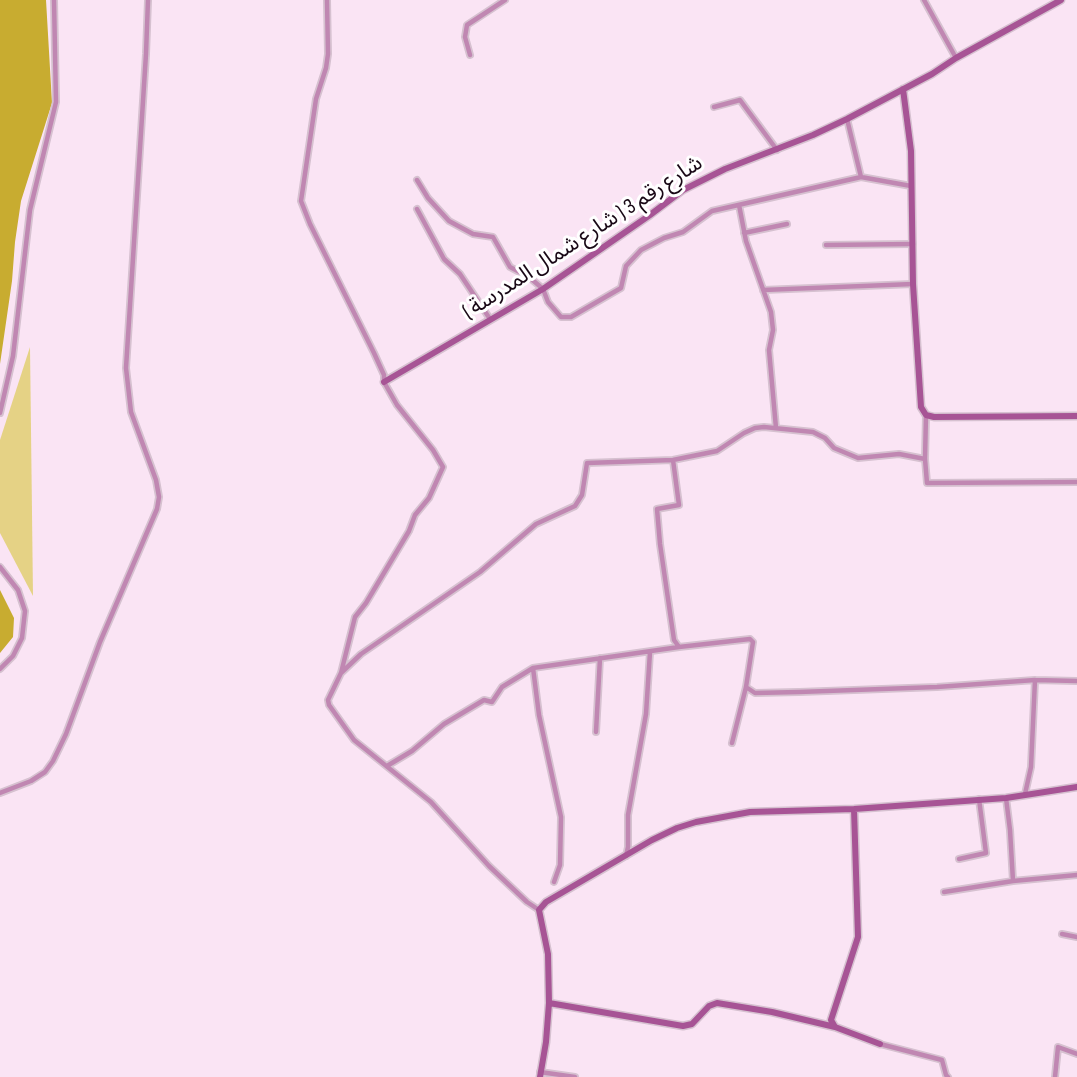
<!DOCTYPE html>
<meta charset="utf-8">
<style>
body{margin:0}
canvas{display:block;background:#fae4f4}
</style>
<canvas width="1077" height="1077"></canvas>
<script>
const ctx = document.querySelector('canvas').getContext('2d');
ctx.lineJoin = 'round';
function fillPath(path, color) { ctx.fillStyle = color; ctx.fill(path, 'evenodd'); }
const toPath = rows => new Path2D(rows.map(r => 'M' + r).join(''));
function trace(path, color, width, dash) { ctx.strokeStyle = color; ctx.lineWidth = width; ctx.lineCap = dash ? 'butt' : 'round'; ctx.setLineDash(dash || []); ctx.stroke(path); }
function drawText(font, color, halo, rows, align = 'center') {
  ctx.font = font + ' "Sofia Sans Condensed","Noto Sans Arabic",sans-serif'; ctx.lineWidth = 6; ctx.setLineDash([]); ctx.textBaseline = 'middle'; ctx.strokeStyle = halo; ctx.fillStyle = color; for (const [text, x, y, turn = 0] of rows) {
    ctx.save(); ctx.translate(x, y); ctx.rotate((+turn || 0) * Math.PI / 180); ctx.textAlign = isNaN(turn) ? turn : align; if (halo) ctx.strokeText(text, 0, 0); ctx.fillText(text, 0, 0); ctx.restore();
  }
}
const green = toPath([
 [30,347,33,596,0,533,0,440]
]);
const forest = toPath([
 [0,0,46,0,52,103,21,201,15,242,12,281,0,364],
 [0,590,14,618,13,637,0,653]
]);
const street = toPath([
 [327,0,328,54,326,68,316,99,301,201,310,224,374,353,384,375,384,382,397,405,433,450,443,467,429,498,415,515,409,531,366,603,355,617,341,673,328,700,329,705,354,740,431,802,489,866,527,902,539,910],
 [924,0,956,58],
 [470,55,465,37,467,25,505,0],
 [714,107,740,100,777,150],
 [847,119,861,177],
 [417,180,428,198,449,221,473,234,493,237,510,267,529,277,543,289,548,302,561,317,571,317,621,288,626,266,641,250,664,238,683,232,712,211,861,177,911,186],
 [739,205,746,241,771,312,773,330,769,350,776,428],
 [417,209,444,259,460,274,490,319],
 [744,233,787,224],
 [826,245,913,244],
 [763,290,913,284],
 [0,413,13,356,30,210,56,102,54,0],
 [925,459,926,415],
 [673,460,679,505,657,509,660,544,674,640,679,647,750,639,753,642,746,687,732,743],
 [0,567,18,590,25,611,22,638,13,656,0,669],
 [533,668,539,715,561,817,560,865,554,882],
 [341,673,361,654,480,572,536,524,575,506,582,495,587,463,673,460,717,451,744,433,755,428,764,427,813,432,825,438,834,448,858,458,899,454,925,459,927,483,1077,482],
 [746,687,755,693,799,692,937,687,1035,680,1077,681],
 [596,732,600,658],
 [387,766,412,751,444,724,484,700,492,702,502,687,533,668,679,647],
 [0,793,31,781,45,772,53,761,66,734,100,642,157,509,159,497,156,480,131,412,126,368,146,54,148,0],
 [1025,794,1031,767,1035,680],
 [1006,798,1010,830,1013,881],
 [626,856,628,847,628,815,646,714,650,652],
 [959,859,986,853,979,799],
 [944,892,1013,881,1077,875],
 [1062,934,1077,937],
 [880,1044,942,1060,946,1075,948,1077],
 [540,1072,575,1077],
 [1055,1077,1058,1047,1077,1054]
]);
const secondary = toPath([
 [903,89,911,151,913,284,921,407,926,415,934,417,1077,416],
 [384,382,543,289,650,215,683,190,725,169,813,135,847,119,932,74,956,58,1061,0],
 [854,809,858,937,831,1020,835,1027,880,1044],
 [549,1003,683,1026,692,1024,709,1006,717,1003,772,1012,835,1027],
 [540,1077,546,1042,549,1003,548,954,539,910,546,902,652,840,677,828,696,822,750,812,854,809,1006,798,1077,787]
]);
const streetNames = [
 ["شارع رقم 3 ( شارع شمال المدرسة )",583,238,-33]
];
fillPath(green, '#e5d285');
fillPath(forest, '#c8ac30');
trace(street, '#d6c1d0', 8);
trace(secondary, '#d6c1d0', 9);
trace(street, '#c087b2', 4.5);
trace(secondary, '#a75495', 6);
drawText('22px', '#180715', '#fff', streetNames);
</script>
